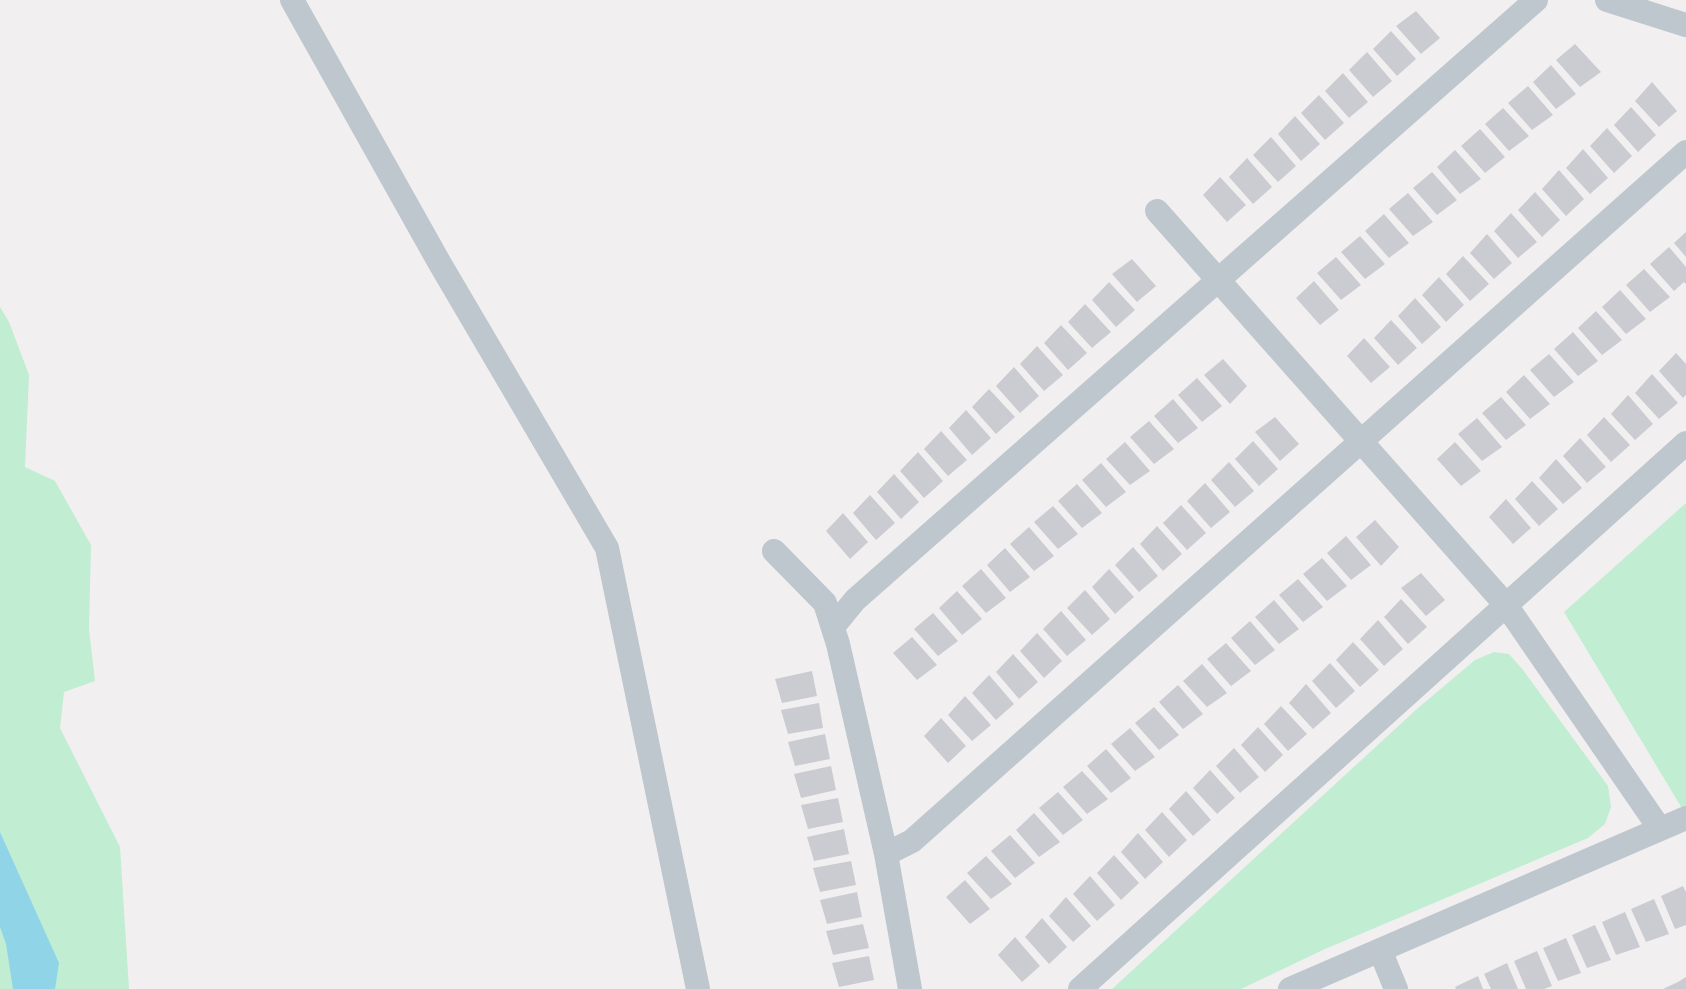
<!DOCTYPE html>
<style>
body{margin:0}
canvas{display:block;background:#f2eff0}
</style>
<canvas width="1686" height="989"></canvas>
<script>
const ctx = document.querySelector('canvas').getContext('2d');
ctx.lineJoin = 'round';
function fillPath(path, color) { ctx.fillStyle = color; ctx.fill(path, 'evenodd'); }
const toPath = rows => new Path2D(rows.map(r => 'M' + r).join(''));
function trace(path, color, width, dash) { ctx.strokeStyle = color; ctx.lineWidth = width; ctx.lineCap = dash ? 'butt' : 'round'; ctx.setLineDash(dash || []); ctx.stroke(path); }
const green = toPath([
 [0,307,9,322,29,375,25,467,55,481,91,545,89,629,95,681,64,692,60,728,120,847,129,989,0,989],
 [1686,503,1686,815,1564,612],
 [1494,652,1509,654,1523,670,1608,786,1611,807,1605,824,1588,838,1325,949,1241,989,1112,989,1418,708,1475,660]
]);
const water = toPath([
 [0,832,59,963,55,989,13,989,6,944,0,927]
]);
const building = toPath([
 [1416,11,1440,38,1421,54,1396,26],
 [1391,31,1416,59,1397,76,1373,49],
 [1575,44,1601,72,1580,87,1556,60],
 [1367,52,1392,81,1373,97,1349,70],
 [1551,65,1576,94,1556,109,1533,82],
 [1343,73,1368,102,1349,118,1325,91],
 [1652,82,1677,111,1659,127,1635,101],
 [1528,86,1553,115,1532,130,1508,103],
 [1319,95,1344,123,1325,140,1301,113],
 [1631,107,1656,135,1638,152,1614,125],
 [1503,108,1529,136,1509,151,1485,124],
 [1295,116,1320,144,1301,161,1278,134],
 [1607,128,1632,156,1614,173,1590,146],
 [1480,129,1505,157,1485,173,1461,146],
 [1271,137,1296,166,1278,182,1253,155],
 [1583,149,1608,178,1590,194,1566,168],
 [1455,150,1481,179,1460,194,1437,167],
 [1247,158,1272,187,1253,204,1229,177],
 [1559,170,1584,199,1566,216,1542,189],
 [1432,172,1457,200,1437,215,1413,188],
 [1220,177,1246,205,1227,222,1203,195],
 [1535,192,1560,220,1542,237,1518,210],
 [1408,193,1433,222,1413,236,1389,209],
 [1511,213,1537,242,1518,258,1494,231],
 [1384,214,1409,243,1389,258,1365,231],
 [1686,232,1686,257,1674,243],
 [1487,234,1512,263,1494,279,1470,253],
 [1360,236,1385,264,1365,279,1341,252],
 [1669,247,1686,267,1686,284,1684,282,1674,291,1650,264],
 [1463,256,1489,284,1470,301,1446,274],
 [1336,257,1361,285,1341,300,1317,273],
 [1132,259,1156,286,1137,302,1112,274],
 [1644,269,1670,297,1650,312,1626,285],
 [1439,277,1464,305,1446,322,1422,295],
 [1314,281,1339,310,1320,325,1296,298],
 [1109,282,1135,310,1116,327,1092,300],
 [1620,290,1646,319,1626,334,1602,307],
 [1415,298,1441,327,1422,344,1398,316],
 [1085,304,1111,332,1092,348,1068,322],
 [1596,311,1622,340,1602,355,1578,328],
 [1391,320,1417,348,1398,365,1374,338],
 [1061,325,1087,353,1068,370,1044,343],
 [1573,332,1598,361,1578,376,1554,349],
 [1364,338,1390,367,1371,383,1347,356],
 [1037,346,1063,375,1044,391,1020,364],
 [1676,353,1686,364,1686,395,1683,398,1659,371],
 [1549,354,1574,382,1554,397,1530,370],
 [1223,359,1247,386,1230,404,1204,375],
 [1014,367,1039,396,1020,413,996,386],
 [1652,374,1678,403,1659,419,1635,393],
 [1524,375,1550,404,1530,419,1506,392],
 [1197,378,1222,406,1202,422,1178,395],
 [989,389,1015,417,996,434,972,407],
 [1628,395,1653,424,1635,440,1611,414],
 [1501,397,1526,425,1506,440,1482,413],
 [1173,399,1198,428,1178,443,1154,416],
 [966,410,991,438,972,455,949,428],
 [1275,417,1299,444,1280,461,1255,432],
 [1604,417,1630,445,1611,462,1587,435],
 [1477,418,1502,447,1482,461,1458,434],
 [1149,421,1174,449,1154,464,1130,437],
 [941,431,967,460,948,476,924,449],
 [1580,438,1606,467,1587,483,1563,456],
 [1253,441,1278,469,1259,486,1235,459],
 [1125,442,1150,471,1130,485,1106,459],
 [1455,442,1481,471,1461,486,1437,459],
 [918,452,943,481,924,498,900,471],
 [1556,459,1582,488,1563,504,1539,478],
 [1229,462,1254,491,1235,507,1211,480],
 [1101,463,1126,492,1106,507,1082,480],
 [894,474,919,502,901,519,877,492],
 [1532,481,1558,509,1539,526,1515,499],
 [1205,483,1230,512,1211,528,1187,501],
 [1077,484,1102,513,1082,528,1058,501],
 [870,495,895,523,876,540,853,513],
 [1506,499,1531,528,1513,544,1489,517],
 [1181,505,1206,533,1187,550,1163,523],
 [1053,506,1078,534,1058,549,1034,522],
 [843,513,868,542,850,559,826,531],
 [1375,520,1399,547,1381,566,1356,537],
 [1157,526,1182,554,1163,571,1140,544],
 [1029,527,1054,556,1034,571,1010,544],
 [1346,536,1371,565,1351,580,1327,553],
 [1133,547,1158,576,1139,592,1115,565],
 [1005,548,1030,577,1010,592,987,565],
 [1322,558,1347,586,1327,601,1303,574],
 [981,569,1006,598,986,613,962,586],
 [1109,569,1134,597,1115,614,1092,587],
 [1421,573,1445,600,1426,616,1401,588],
 [1298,579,1323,607,1303,622,1279,595],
 [1085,590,1110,619,1092,635,1067,608],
 [957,591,982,619,962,635,939,608],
 [1401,599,1427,627,1408,644,1384,617],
 [1274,600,1299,629,1279,644,1255,617],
 [1061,611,1086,640,1067,656,1043,629],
 [933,613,958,641,938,656,914,629],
 [1378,620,1403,649,1384,666,1360,639],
 [1250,621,1275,650,1255,665,1231,638],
 [1037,633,1062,661,1044,678,1020,651],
 [912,637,937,665,917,680,893,653],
 [1353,642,1379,670,1360,687,1336,660],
 [1226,643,1251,671,1231,686,1207,659],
 [1013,654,1038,682,1019,699,996,672],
 [1330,663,1355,691,1336,708,1312,681],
 [1202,664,1227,693,1207,707,1183,681],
 [812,671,817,696,782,703,775,679],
 [989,675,1014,704,996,720,972,693],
 [1306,684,1331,713,1313,729,1289,703],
 [1178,685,1203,714,1183,729,1159,702],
 [965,696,991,725,972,741,948,715],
 [819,703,823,728,788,734,781,710],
 [1281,706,1307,734,1288,751,1264,724],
 [1154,707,1179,735,1159,750,1135,723],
 [941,718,966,746,948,763,924,736],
 [1258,727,1283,755,1265,772,1241,745],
 [1130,728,1155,757,1135,771,1111,744],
 [825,734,830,759,795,766,788,742],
 [1234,748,1259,777,1240,793,1216,766],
 [1106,749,1131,778,1111,793,1087,766],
 [831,766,836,790,801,798,794,774],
 [1210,770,1235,798,1217,814,1193,788],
 [1082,771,1108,799,1087,814,1063,787],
 [1186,791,1211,820,1193,836,1169,809],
 [1058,792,1083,820,1063,835,1039,808],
 [838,798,843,822,808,829,801,805],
 [1162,812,1187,840,1169,857,1145,830],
 [1034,813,1060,842,1039,857,1016,830],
 [844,829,849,854,814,861,807,837],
 [1138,833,1163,862,1145,879,1121,852],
 [1010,835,1035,863,1015,878,991,851],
 [1114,855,1139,883,1121,900,1097,873],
 [986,856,1012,884,991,899,967,873],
 [851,861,856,885,820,892,813,868],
 [1090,876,1115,905,1097,921,1073,894],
 [965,880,990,909,970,924,946,897],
 [1683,886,1686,892,1686,925,1675,929,1661,896],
 [857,892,862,917,827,924,820,900],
 [1066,897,1091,926,1073,942,1049,916],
 [1654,899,1669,934,1646,942,1631,909],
 [1625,912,1640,947,1616,955,1602,922],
 [1042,918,1067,947,1049,964,1025,937],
 [863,924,869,948,833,955,826,931],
 [1595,925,1611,960,1587,968,1572,935],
 [1015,937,1040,966,1022,982,998,955],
 [1566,938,1581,973,1558,981,1543,948],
 [1537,951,1552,986,1544,989,1526,989,1514,961],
 [869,956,874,980,839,987,832,963],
 [1507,963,1518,989,1491,989,1484,974],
 [1478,976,1483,989,1456,989,1455,987],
 [1686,977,1686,989,1663,989,1678,982]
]);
const minor = toPath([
 [292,0,439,262,607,548,698,989],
 [1607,0,1686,25],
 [1157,211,1506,605,1660,829],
 [774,551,825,603,838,644,886,854,910,989],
 [833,627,855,600,1536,0],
 [886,854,912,841,1686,152],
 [1380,950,1396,989],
 [1080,989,1686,443],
 [1290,989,1686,818]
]);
fillPath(green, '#c1edd2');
fillPath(water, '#90d5e7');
fillPath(building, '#caccd2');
trace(minor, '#bec7cd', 24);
</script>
